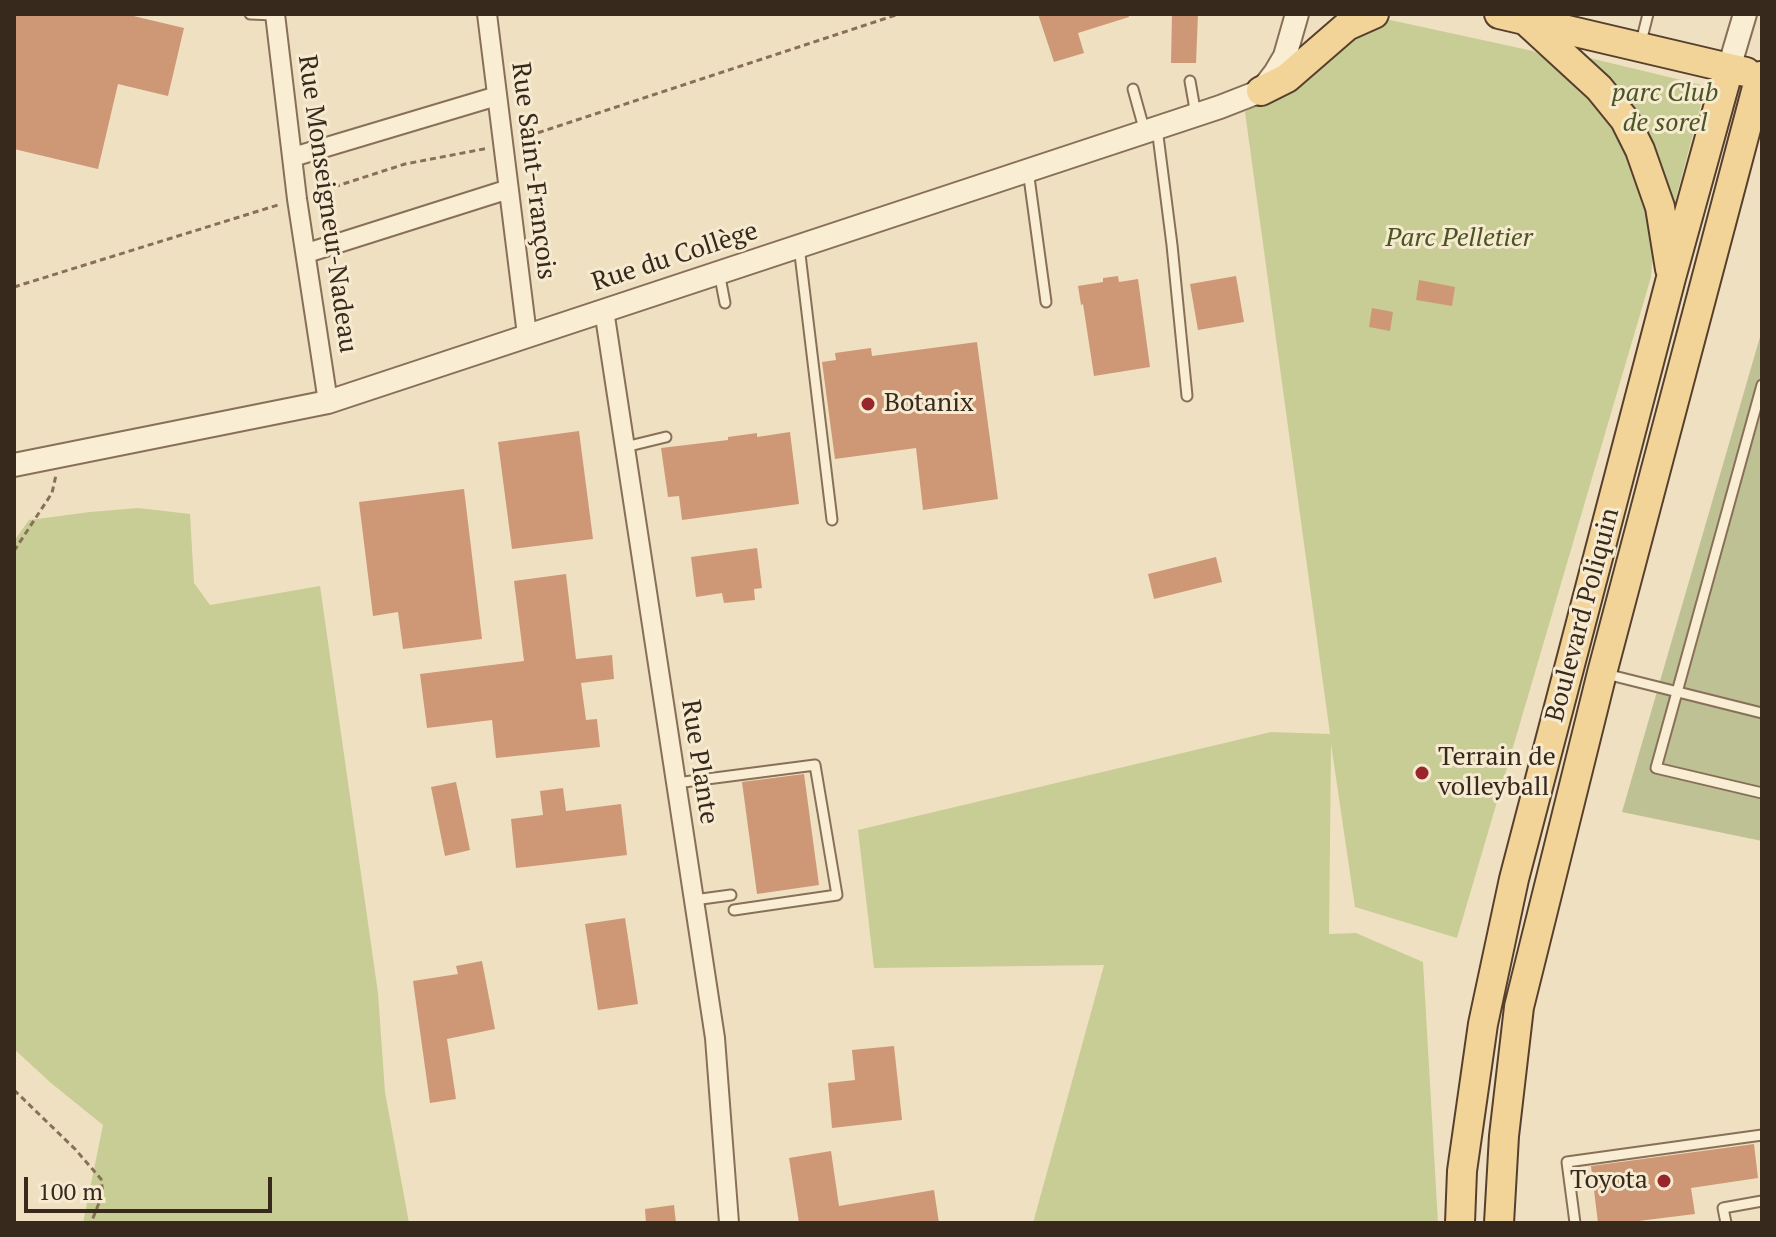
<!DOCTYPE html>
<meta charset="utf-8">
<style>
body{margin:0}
#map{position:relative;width:1776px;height:1237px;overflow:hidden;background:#efe0c1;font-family:"PT Serif",serif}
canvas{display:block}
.frame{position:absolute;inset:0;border:16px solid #38291d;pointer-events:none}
.scale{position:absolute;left:24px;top:1177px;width:248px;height:36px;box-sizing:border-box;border:4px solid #38291d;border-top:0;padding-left:10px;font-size:24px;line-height:28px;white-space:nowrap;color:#38291d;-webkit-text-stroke:6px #f6ead1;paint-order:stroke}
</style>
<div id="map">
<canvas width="1776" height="1237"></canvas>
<div class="frame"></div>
<div class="scale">100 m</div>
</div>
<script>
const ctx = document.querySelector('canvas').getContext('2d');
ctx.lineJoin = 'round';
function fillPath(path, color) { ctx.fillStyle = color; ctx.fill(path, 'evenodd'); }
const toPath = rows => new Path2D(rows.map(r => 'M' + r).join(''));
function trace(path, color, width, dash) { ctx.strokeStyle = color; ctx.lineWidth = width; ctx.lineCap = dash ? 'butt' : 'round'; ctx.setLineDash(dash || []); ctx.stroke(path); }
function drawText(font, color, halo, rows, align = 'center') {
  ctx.font = font + ' "PT Serif",serif'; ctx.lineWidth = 6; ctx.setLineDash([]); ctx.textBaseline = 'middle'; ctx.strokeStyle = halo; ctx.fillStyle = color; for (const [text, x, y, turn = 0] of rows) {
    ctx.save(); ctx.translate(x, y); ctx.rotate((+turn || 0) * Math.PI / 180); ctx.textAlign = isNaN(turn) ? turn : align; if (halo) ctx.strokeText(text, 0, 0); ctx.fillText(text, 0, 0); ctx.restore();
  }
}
const green = toPath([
 [1381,18,1533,51,1584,80,1622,124,1655,224,1651,277,1457,938,1355,907,1331,744,1329,934,1356,933,1423,962,1438,1223,1033,1223,1104,965,874,968,858,830,1271,732,1330,734,1245,112],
 [1569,53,1706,86,1670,220],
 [138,508,190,514,194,583,210,605,320,586,378,993,385,1092,409,1223,83,1223,103,1125,51,1083,14,1049,14,541,29,520,90,512]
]);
const cemetery = toPath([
 [1762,330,1762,841,1622,812]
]);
const building = toPath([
 [14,14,125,14,184,28,168,96,118,84,98,169,14,149],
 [1038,14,1128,14,1129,17,1078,33,1084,53,1054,62],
 [1172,14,1198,14,1196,63,1171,63],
 [1118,276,1119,282,1138,279,1150,367,1094,376,1083,304,1081,305,1078,286,1103,282,1103,278],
 [1236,276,1244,322,1198,330,1190,284],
 [1419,280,1455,287,1452,306,1416,300],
 [1372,308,1393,312,1390,331,1369,327],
 [977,342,998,499,923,510,916,448,835,459,822,362,836,360,835,353,871,348,872,356],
 [579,431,593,539,512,549,498,442],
 [790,432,799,504,682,520,679,496,668,497,661,448,728,440,728,437,757,433,757,437],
 [464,489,482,639,403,649,398,612,373,616,359,502],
 [757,548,762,588,754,589,755,600,724,603,722,593,696,597,691,557],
 [1216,557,1222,582,1154,599,1148,574],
 [566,574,576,659,612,655,614,679,581,683,586,720,597,719,600,747,496,758,492,720,427,728,420,674,524,661,514,581],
 [804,774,819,885,757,894,742,782],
 [456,782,470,850,445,856,431,787],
 [563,788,566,811,621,804,627,855,516,868,511,819,543,815,540,791],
 [625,918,638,1004,598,1010,585,924],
 [482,961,495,1029,447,1039,456,1099,430,1103,413,981,458,974,456,966],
 [894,1046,902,1120,832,1128,828,1083,855,1080,852,1050],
 [1754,1144,1758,1178,1691,1188,1695,1214,1622,1223,1598,1223,1591,1166],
 [831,1151,839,1206,934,1190,939,1223,799,1223,789,1158],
 [674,1205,676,1223,646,1223,645,1209]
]);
const path = toPath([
 [519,139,899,14],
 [315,193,405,164,489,148],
 [14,287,281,204],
 [14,551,52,493,56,475],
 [14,1090,75,1149,101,1179,103,1193,91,1223]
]);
const service = toPath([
 [250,14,275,15],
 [1640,46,1648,14],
 [1190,81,1196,115],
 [1133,89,1145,132],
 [1157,128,1172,245,1187,396],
 [1028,170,1046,302],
 [799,246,832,520],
 [719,272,725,303],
 [1762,385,1656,768,1762,793],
 [625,447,666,437],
 [1606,674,1762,713],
 [676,783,815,765,837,895,734,910],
 [694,900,731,895],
 [1575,1223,1567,1162,1762,1135],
 [1726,1223,1723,1208,1762,1201]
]);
const minor = toPath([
 [275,14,297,199,328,402],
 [487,14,527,335],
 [293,157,497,96],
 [307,253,509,189],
 [604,310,715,1038,729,1223]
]);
const tertiary = toPath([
 [1729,68,1745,14],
 [14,465,328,402,1220,107,1261,91,1275,73,1285,56,1297,14]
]);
const primary = toPath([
 [1499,14,1746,72],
 [1525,20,1599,88,1625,120,1640,150,1660,207,1670,269],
 [1261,91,1287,78,1347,26,1374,14],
 [1460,1223,1462,1171,1483,1024,1514,879,1671,278,1729,68],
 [1499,1223,1504,1136,1519,1007,1602,673,1760,76]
]);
const markers = [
 [868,404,8,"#98272b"],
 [1422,773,8,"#98272b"],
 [1664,1181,8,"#98272b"]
];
const parkNames = [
 ["parc Club",1665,94],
 ["de sorel",1665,124],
 ["Parc Pelletier",1459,239]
];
const streetNames = [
 ["Rue Saint-François",533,171,83],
 ["Rue Monseigneur-Nadeau",327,204,82],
 ["Rue du Collège",675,257,-18],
 ["Boulevard Poliquin",1583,615,-75],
 ["Rue Plante",699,762,81]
];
const poiNames = [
 ["Botanix",884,404],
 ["Terrain de",1438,758],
 ["volleyball",1438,788],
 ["Toyota",1648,1181,"right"]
];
fillPath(green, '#c8cd95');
fillPath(cemetery, '#bdc194');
fillPath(building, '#ce9876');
trace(service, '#887058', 13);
trace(minor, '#887058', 22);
trace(tertiary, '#887058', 26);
trace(primary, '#563f2d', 32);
trace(path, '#887058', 3, [6, 4]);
trace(service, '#f9edd4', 9);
trace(minor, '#f9edd4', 18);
trace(tertiary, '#f9edd4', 22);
trace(primary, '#f3d498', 28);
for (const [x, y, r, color] of markers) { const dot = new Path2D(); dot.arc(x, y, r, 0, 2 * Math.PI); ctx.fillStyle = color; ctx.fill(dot); trace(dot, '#f6ead1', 3); }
drawText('italic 26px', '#4a5523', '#f6ead1', parkNames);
drawText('26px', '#38291d', '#f6ead1', streetNames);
drawText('26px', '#38291d', '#f6ead1', poiNames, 'left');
</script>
